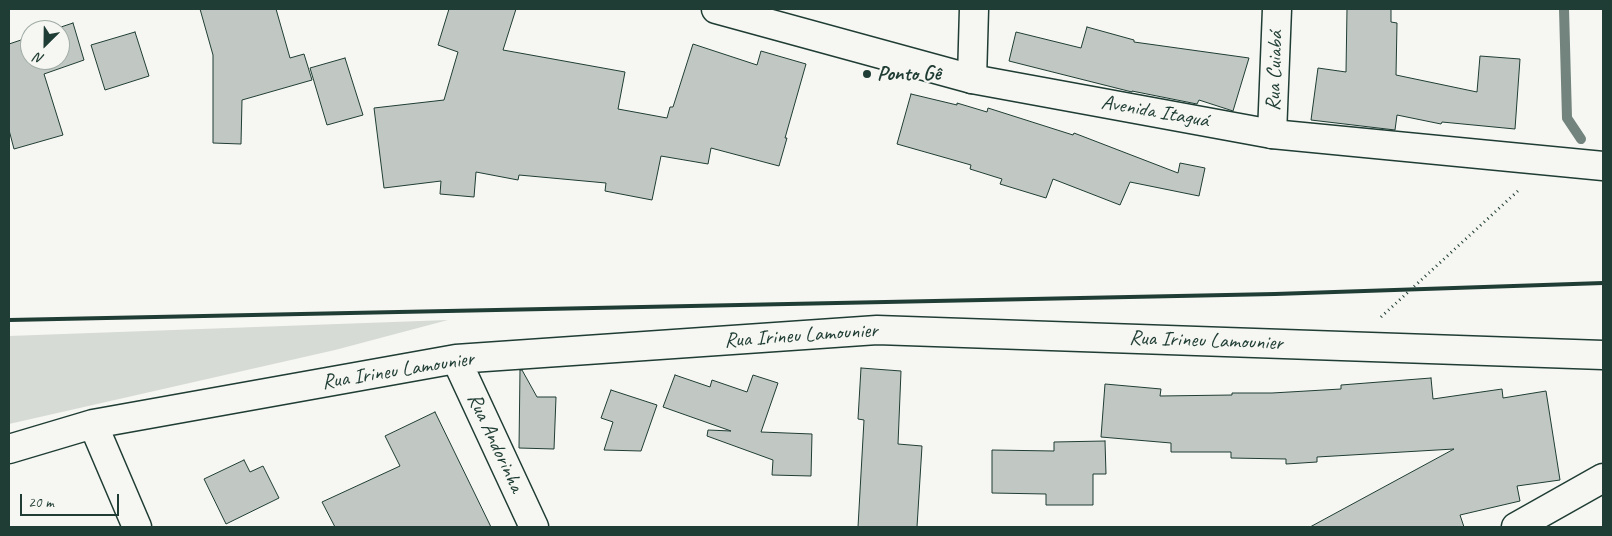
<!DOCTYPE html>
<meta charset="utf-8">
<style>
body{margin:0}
#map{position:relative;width:1612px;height:536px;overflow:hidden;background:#f6f6f2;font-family:Caveat,sans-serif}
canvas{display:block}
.frame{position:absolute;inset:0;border:10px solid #1f3d34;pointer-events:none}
.north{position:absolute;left:20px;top:20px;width:50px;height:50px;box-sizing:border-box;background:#f6f6f2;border:1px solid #a0aca6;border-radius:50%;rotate:203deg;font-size:14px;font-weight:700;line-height:20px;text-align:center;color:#1f3d34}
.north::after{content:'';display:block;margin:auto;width:18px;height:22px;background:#1f3d34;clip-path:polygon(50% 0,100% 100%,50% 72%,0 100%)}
.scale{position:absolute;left:20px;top:494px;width:99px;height:22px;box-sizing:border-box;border:2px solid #1f3d34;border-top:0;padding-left:6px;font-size:15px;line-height:18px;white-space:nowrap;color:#1f3d34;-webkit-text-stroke:4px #f6f6f2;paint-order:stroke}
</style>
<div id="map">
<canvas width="1612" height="536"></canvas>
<div class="frame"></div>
<div class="north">N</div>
<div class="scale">20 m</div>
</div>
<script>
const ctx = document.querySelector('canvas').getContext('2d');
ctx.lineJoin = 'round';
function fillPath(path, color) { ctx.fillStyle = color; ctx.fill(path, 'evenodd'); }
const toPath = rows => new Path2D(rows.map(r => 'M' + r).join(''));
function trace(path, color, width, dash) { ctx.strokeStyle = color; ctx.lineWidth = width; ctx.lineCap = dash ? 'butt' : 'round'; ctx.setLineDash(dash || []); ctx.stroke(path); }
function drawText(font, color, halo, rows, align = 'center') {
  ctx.font = font + ' Caveat,sans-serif'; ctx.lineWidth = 4.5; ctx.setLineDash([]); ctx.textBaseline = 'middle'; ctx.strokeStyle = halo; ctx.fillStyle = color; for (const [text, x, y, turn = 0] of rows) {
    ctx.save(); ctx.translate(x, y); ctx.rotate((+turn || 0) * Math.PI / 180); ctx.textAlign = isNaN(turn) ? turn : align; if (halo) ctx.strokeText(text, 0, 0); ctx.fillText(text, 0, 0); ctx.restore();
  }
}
const green = toPath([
 [448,320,335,350,9,424,9,336]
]);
const stream = toPath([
 [1564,9,1567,118,1581,139]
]);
const building = toPath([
 [200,9,276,9,290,58,304,54,312,80,242,100,241,144,213,143,213,55,200,9],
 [449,9,516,9,503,50,625,72,618,109,667,118,670,107,673,107,693,44,757,65,761,51,806,64,785,138,787,138,779,166,711,148,708,164,661,156,652,200,605,191,606,183,519,175,518,180,476,172,474,197,440,194,441,181,384,188,374,108,444,100,458,52,438,45,449,9],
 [1347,9,1391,9,1391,22,1397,23,1396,75,1477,92,1480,56,1520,59,1515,129,1442,122,1441,124,1397,115,1395,130,1311,120,1318,68,1346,72,1347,9],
 [73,23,84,60,44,74,63,135,14,149,9,130,9,44,30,37,30,60,60,60,60,30,52,30,73,23],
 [1087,27,1134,40,1134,42,1249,58,1233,111,1199,100,1197,104,1132,91,1132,92,1009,61,1016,32,1081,48,1087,27],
 [135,32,149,76,105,90,91,45,135,32],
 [345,58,363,115,327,125,310,68,345,58],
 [911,94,957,105,957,103,987,112,988,108,1073,135,1074,133,1178,173,1180,163,1205,168,1199,196,1130,182,1120,205,1053,179,1046,198,1000,184,1002,179,970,169,971,165,897,144,911,94],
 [861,368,901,371,898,444,922,446,917,527,858,527,864,420,858,419,861,368],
 [520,370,522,370,537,397,556,397,554,449,519,448,520,370],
 [675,375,710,387,712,380,747,392,753,375,778,383,761,432,812,434,811,476,772,475,773,460,707,436,708,430,731,431,663,407,675,375],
 [1431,378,1433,399,1502,389,1503,398,1546,391,1560,480,1517,486,1520,501,1460,515,1464,527,1310,527,1454,449,1317,457,1317,462,1286,464,1286,459,1231,458,1231,452,1171,452,1171,443,1101,437,1105,384,1161,389,1160,396,1232,395,1232,393,1272,393,1341,389,1341,385,1431,378],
 [611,390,657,405,641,451,604,450,613,422,601,418,611,390],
 [435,412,491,527,335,527,322,502,400,466,385,436,435,412],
 [1105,441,1106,474,1093,474,1093,505,1046,505,1046,494,992,493,992,450,1054,451,1054,442,1105,441],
 [244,460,250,472,263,466,279,498,226,524,204,479,244,460]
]);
const path = toPath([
 [1381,317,1520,189]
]);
const street = toPath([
 [972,79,974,9],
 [1272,134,1277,9],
 [456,359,534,527],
 [93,424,137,527],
 [9,449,93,424,456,359,877,330,1603,355],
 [1516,527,1603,478]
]);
const secondary = toPath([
 [716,9,972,79,1272,134,1603,166]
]);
const rail = toPath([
 [9,320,1275,294,1603,283]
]);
const markers = [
 [867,74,5,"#1f3d34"]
];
const streetNames = [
 ["Rua Cuiabá",1275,71,-88],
 ["Avenida Itaguá",1155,112,10],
 ["Rua Irineu Lamounier",801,336,-4],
 ["Rua Irineu Lamounier",1206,341,2],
 ["Rua Irineu Lamounier",398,371,-9],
 ["Rua Andorinha",495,443,65]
];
const poiNames = [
 ["Ponto Gê",877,74]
];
fillPath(green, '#d6dbd6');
trace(stream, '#72847d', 10);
fillPath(building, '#c1c8c3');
trace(building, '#1f3d34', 1);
trace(street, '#1f3d34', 31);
trace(secondary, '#1f3d34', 31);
trace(path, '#1f3d34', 3, [1, 4]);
trace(street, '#f6f6f2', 28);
trace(secondary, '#f6f6f2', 28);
trace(rail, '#1f3d34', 4);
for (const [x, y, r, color] of markers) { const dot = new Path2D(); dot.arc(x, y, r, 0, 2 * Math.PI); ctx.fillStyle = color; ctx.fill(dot); trace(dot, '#f6f6f2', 2); }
drawText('21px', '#1f3d34', '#f6f6f2', streetNames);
drawText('bold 21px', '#1f3d34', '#f6f6f2', poiNames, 'left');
</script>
